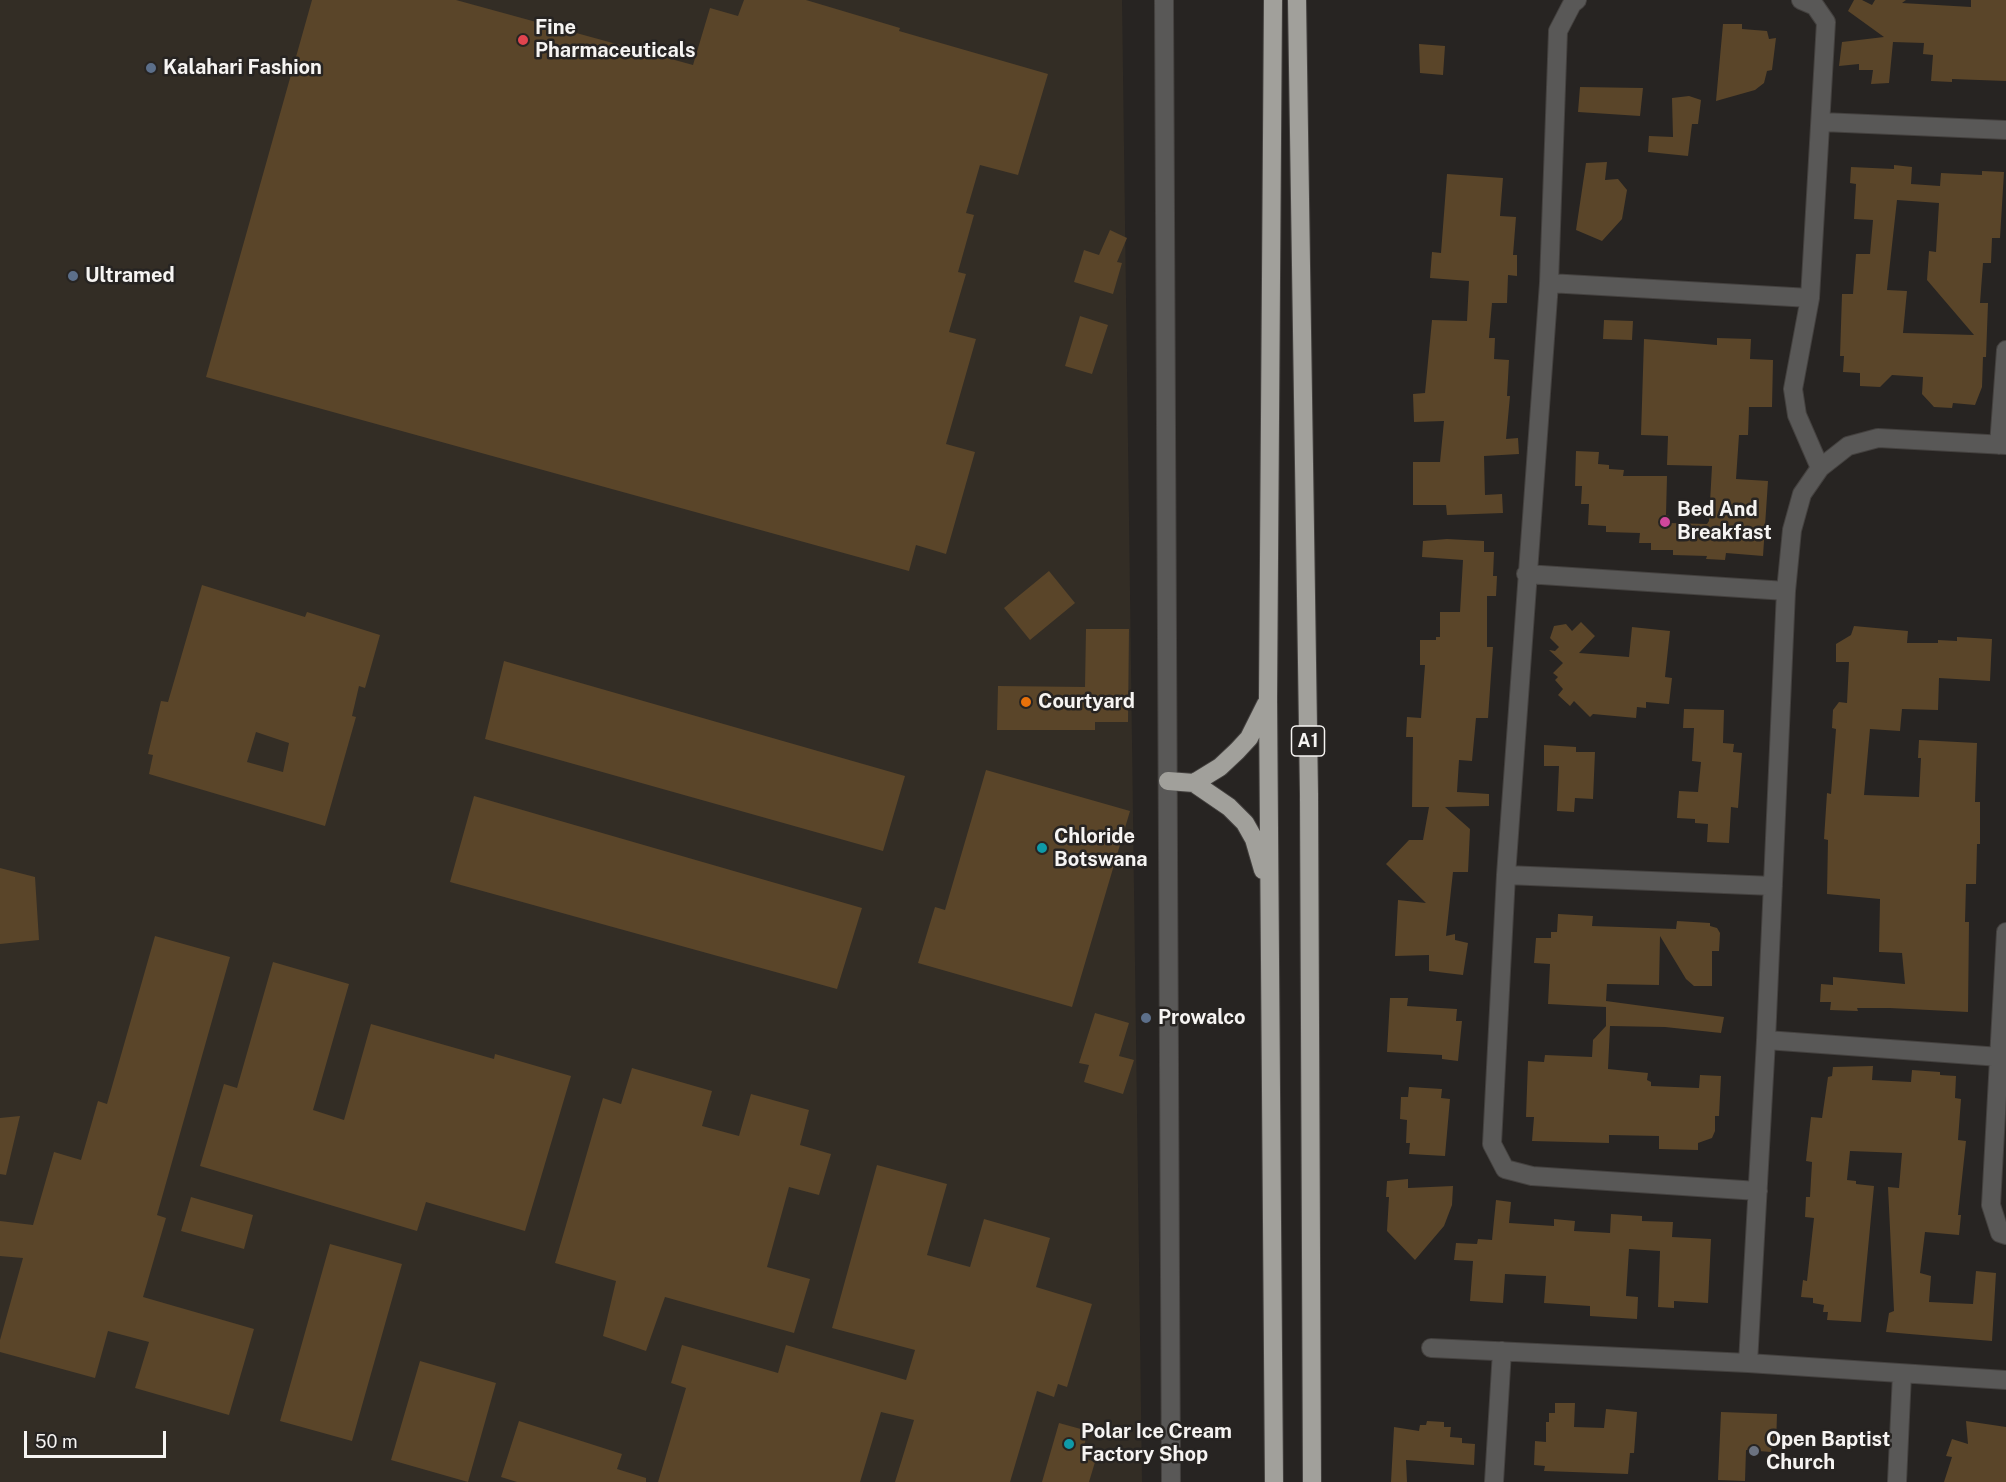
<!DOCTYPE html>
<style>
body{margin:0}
#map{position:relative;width:2006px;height:1482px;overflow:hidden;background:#272422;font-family:"Public Sans",sans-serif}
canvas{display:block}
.scale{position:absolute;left:24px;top:1431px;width:142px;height:27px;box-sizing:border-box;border:3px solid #f6f4f2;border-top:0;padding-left:8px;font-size:18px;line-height:21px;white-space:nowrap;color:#f6f4f2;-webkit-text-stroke:4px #272422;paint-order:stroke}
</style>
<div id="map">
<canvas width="2006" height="1482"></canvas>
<div class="scale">50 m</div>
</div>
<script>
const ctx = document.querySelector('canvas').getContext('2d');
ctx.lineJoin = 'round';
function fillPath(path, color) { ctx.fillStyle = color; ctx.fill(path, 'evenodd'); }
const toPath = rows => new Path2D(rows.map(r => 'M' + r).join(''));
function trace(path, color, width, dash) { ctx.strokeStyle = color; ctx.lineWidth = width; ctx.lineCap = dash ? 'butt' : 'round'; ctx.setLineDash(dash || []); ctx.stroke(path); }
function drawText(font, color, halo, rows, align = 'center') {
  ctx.font = font + ' "Public Sans",sans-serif'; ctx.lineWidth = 5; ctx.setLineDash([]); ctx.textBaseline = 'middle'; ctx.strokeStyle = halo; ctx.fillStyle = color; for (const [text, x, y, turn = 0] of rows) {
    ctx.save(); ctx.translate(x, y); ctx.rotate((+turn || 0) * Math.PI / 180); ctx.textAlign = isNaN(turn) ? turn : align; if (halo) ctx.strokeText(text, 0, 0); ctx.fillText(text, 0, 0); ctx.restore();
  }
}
const built = toPath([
 [0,0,1122,0,1142,1482,0,1482]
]);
const building = toPath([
 [312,0,456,0,693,65,710,8,738,16,744,0,806,0,900,28,899,31,1048,74,1018,175,980,165,966,213,974,215,958,272,966,274,949,332,976,339,946,444,975,452,946,554,916,545,909,571,206,377],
 [1854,0,1862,0,1872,5,1875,0,1906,0,1902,3,1971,7,1971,0,2006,0,2006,81,1952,79,1952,82,1931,81,1933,55,1923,54,1924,43,1893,42,1889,83,1871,84,1873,70,1859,70,1859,64,1839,66,1842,42,1884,37,1848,11],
 [1723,24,1742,24,1742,29,1767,31,1769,39,1776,38,1772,70,1767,71,1764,83,1755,90,1716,101],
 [1419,44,1445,46,1443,75,1420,73],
 [1580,87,1643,88,1640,116,1578,112],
 [1689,96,1701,100,1698,124,1692,124,1688,156,1648,152,1649,136,1673,137,1672,98],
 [1607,162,1605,180,1618,179,1627,190,1622,219,1602,241,1576,230,1586,163],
 [1894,165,1912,167,1911,184,1940,186,1941,173,1982,175,1982,171,2004,172,2000,238,1992,238,1991,263,1983,263,1980,303,1988,303,1986,357,1983,357,1982,387,1975,405,1953,403,1952,408,1934,407,1922,394,1923,377,1892,375,1880,387,1860,386,1860,373,1843,372,1844,356,1840,356,1842,294,1853,294,1856,254,1870,254,1873,220,1854,219,1856,184,1850,183,1851,167,1894,169],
 [1897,200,1939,203,1936,252,1929,251,1927,280,1974,335,1903,333,1907,291,1887,290],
 [1447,174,1503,178,1500,216,1516,217,1513,255,1517,255,1517,276,1508,275,1507,303,1492,303,1489,338,1495,338,1494,359,1509,360,1507,396,1510,396,1506,439,1518,438,1519,454,1484,456,1485,495,1502,494,1503,513,1447,515,1446,505,1413,505,1413,462,1440,462,1444,421,1414,422,1413,394,1425,393,1432,320,1467,321,1469,281,1430,278,1432,252,1441,253],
 [1110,230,1127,238,1117,262,1122,263,1113,294,1074,282,1084,250,1099,255],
 [1080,316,1108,325,1092,374,1065,366],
 [1604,320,1633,321,1632,340,1603,339],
 [1717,338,1751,339,1750,359,1773,360,1772,407,1749,407,1748,435,1739,435,1736,479,1768,481,1763,556,1726,553,1725,560,1706,559,1707,556,1673,555,1673,550,1651,550,1651,543,1639,543,1640,533,1606,532,1606,526,1588,525,1589,504,1581,504,1582,486,1575,486,1576,451,1599,452,1598,464,1609,465,1609,469,1624,470,1623,476,1667,476,1666,515,1669,516,1669,523,1707,524,1709,521,1712,466,1667,465,1668,436,1641,435,1644,339,1717,345],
 [1447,539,1484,541,1484,552,1494,552,1493,576,1497,576,1496,596,1487,596,1487,647,1493,647,1488,718,1476,718,1472,761,1459,760,1457,792,1489,794,1489,806,1445,807,1470,829,1468,872,1453,872,1446,936,1455,934,1455,940,1468,943,1463,975,1429,971,1429,955,1395,956,1398,900,1426,903,1386,864,1409,840,1423,840,1429,807,1412,807,1413,737,1406,737,1407,717,1421,718,1425,665,1420,665,1420,640,1436,640,1436,637,1440,637,1440,612,1460,612,1463,560,1422,557,1423,541],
 [1049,571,1075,603,1030,640,1004,608],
 [202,585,305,617,307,612,380,635,365,688,359,686,352,716,356,717,325,826,149,774,153,755,148,754,161,701,168,702],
 [256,732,289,743,283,772,247,762],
 [1581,622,1595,636,1579,653,1629,657,1632,627,1670,631,1665,677,1672,678,1669,704,1646,702,1646,708,1637,707,1636,718,1593,714,1590,717,1574,701,1570,706,1558,695,1563,689,1555,680,1558,677,1553,673,1563,663,1549,650,1555,651,1559,647,1550,638,1554,626,1566,624,1572,631],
 [1854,626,1908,631,1907,643,1938,643,1938,640,1957,641,1957,637,1992,639,1990,681,1939,678,1938,710,1902,709,1900,731,1870,729,1864,795,1919,797,1921,758,1918,758,1919,740,1977,743,1975,802,1980,802,1980,844,1977,844,1976,884,1966,884,1965,922,1969,922,1968,1012,1890,1008,1857,1008,1858,1011,1830,1010,1831,1002,1820,1002,1821,984,1833,985,1833,977,1905,984,1902,953,1879,952,1880,899,1827,894,1828,840,1824,839,1827,793,1831,794,1836,729,1832,728,1833,710,1839,702,1847,703,1849,662,1836,662,1836,644,1851,635],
 [1086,629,1129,629,1128,722,1095,722,1095,730,997,730,998,686,1085,687],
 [504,661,905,776,883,851,485,739],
 [1684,709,1724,710,1723,743,1734,744,1733,752,1742,753,1738,808,1731,807,1729,843,1707,842,1708,824,1695,823,1695,819,1677,818,1679,791,1698,792,1701,762,1692,761,1694,728,1683,728],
 [1544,745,1576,747,1576,752,1595,752,1593,799,1575,798,1574,812,1557,811,1559,766,1544,766],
 [986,770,1130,811,1072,1007,918,963,935,907,945,910],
 [474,796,862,908,837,989,450,882],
 [0,868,35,877,39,940,0,944],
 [1558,914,1593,916,1592,926,1676,929,1677,921,1710,923,1710,926,1717,928,1720,933,1719,951,1712,951,1712,986,1694,986,1686,979,1660,936,1659,985,1607,984,1606,1001,1724,1017,1721,1033,1665,1027,1610,1026,1608,1069,1648,1073,1647,1080,1651,1082,1651,1086,1699,1088,1700,1075,1721,1076,1719,1116,1715,1116,1715,1131,1712,1138,1698,1143,1698,1150,1659,1149,1659,1136,1609,1135,1609,1143,1532,1141,1534,1117,1526,1117,1528,1061,1544,1062,1545,1055,1592,1057,1593,1040,1606,1026,1606,1005,1606,1007,1548,1004,1550,964,1534,963,1536,938,1551,938,1551,932,1557,932],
 [155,936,230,957,157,1215,166,1218,143,1297,254,1329,229,1415,135,1388,149,1342,108,1331,95,1378,0,1352,0,1340,23,1258,0,1256,0,1221,33,1225,54,1152,81,1160,98,1101,107,1104],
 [273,962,349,984,313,1110,344,1120,371,1024,494,1059,495,1054,571,1076,525,1231,426,1202,417,1231,200,1166,224,1084,237,1088],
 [1390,998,1408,998,1407,1006,1457,1009,1456,1021,1462,1021,1458,1061,1442,1059,1442,1055,1387,1052],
 [1095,1013,1129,1023,1119,1056,1134,1060,1123,1094,1084,1082,1089,1065,1079,1063],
 [1873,1066,1872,1080,1911,1082,1912,1070,1940,1072,1940,1075,1956,1076,1955,1098,1961,1099,1958,1140,1966,1141,1958,1215,1961,1215,1959,1235,1925,1232,1920,1273,1931,1276,1929,1302,1973,1304,1976,1271,1996,1273,1992,1341,1886,1332,1889,1313,1894,1311,1888,1187,1899,1188,1902,1153,1850,1151,1847,1180,1856,1181,1856,1184,1874,1186,1861,1322,1827,1320,1828,1312,1823,1312,1824,1305,1813,1303,1813,1298,1801,1297,1803,1280,1807,1281,1814,1218,1805,1217,1806,1197,1810,1197,1812,1162,1806,1161,1811,1117,1822,1118,1828,1077,1832,1076,1833,1067],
 [632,1068,712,1091,702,1126,739,1136,751,1094,809,1110,800,1145,831,1154,819,1195,789,1187,767,1267,810,1279,794,1333,665,1297,646,1351,603,1336,616,1281,555,1263,603,1098,621,1104],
 [1409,1087,1442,1089,1441,1098,1450,1099,1445,1156,1409,1154,1410,1143,1406,1143,1407,1120,1400,1119,1401,1097,1408,1097],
 [20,1116,6,1175,0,1174,0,1118],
 [877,1165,947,1184,927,1255,970,1267,984,1219,1050,1238,1036,1287,1092,1304,1067,1387,1058,1384,1054,1397,1037,1391,1010,1482,895,1482,914,1420,881,1412,860,1482,658,1482,686,1388,671,1383,682,1345,778,1373,786,1345,906,1380,915,1350,832,1328],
 [1408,1179,1408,1188,1453,1186,1452,1205,1444,1226,1415,1260,1387,1231,1389,1197,1386,1197,1387,1181],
 [191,1197,253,1215,244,1249,181,1231],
 [1496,1200,1511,1202,1509,1223,1554,1226,1554,1219,1575,1221,1574,1231,1610,1233,1611,1214,1642,1216,1642,1221,1673,1222,1672,1237,1711,1239,1708,1303,1674,1301,1674,1308,1658,1307,1660,1251,1629,1249,1626,1296,1638,1297,1637,1319,1590,1316,1590,1306,1544,1303,1546,1276,1505,1274,1503,1303,1470,1301,1473,1261,1454,1260,1456,1243,1477,1244,1478,1239,1492,1240],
 [330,1244,402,1264,352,1441,280,1421],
 [420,1361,496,1383,468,1482,391,1460],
 [1555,1403,1575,1403,1574,1427,1604,1428,1606,1409,1637,1412,1634,1453,1630,1453,1628,1474,1544,1471,1545,1466,1534,1465,1535,1441,1546,1442,1546,1422,1549,1422,1549,1413,1555,1413],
 [1721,1412,1777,1414,1776,1446,1772,1446,1771,1452,1746,1450,1745,1481,1718,1480],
 [519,1421,622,1454,617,1469,646,1478,646,1482,517,1482,501,1477],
 [1427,1421,1444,1422,1444,1427,1451,1427,1450,1437,1462,1438,1462,1443,1475,1444,1474,1465,1406,1460,1407,1482,1391,1482,1394,1427,1419,1431,1420,1425,1426,1425],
 [1966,1421,2006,1427,2006,1482,1944,1482,1952,1457,1946,1456,1952,1439,1968,1444],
 [1059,1423,1088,1431,1081,1457,1095,1462,1089,1482,1042,1482]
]);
const minor = toPath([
 [1164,0,1171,1482],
 [1577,0,1572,4,1558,31,1549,283,1506,875,1492,1144,1505,1169,1532,1176,1758,1191],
 [1801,0,1815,6,1826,22,1810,298,1793,389,1797,415,1820,468],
 [1822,122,2006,130],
 [1549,283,1810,298],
 [1999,445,2006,350],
 [1526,574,1786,591],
 [1506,875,1773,886],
 [2006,932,1991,1205,2000,1233,2006,1235],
 [1766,1040,2000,1057],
 [1431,1348,1748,1363,2006,1380],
 [1748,1363,1766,1040,1786,591,1792,530,1802,494,1820,468,1848,446,1878,438,2006,445],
 [1494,1482,1502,1351],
 [1897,1482,1902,1374]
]);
const highway = toPath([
 [1273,0,1268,698,1274,1482],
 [1297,0,1309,794,1312,1482],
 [1168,781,1194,783,1229,807,1245,823,1254,839,1263,870],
 [1194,783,1220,767,1237,751,1249,738,1266,704]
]);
const markers = [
 [523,40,6,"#e0444e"],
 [151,68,6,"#5c6f8a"],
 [73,276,6,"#5c6f8a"],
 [1665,522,6,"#d1479c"],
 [1026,702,6,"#e8710a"],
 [1042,848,6,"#0f9aa8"],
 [1146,1018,6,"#5c6f8a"],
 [1069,1444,6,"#0f9aa8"],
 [1754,1451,6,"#6b7280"]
];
const shields = [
 [1308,741,33]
];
const shieldNames = [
 ["A1",1308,741]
];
const poiNames = [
 ["Fine",535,28],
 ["Pharmaceuticals",535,51],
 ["Kalahari Fashion",163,68],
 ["Ultramed",85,276],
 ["Bed And",1677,510],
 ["Breakfast",1677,533],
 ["Courtyard",1038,702],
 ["Chloride",1054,837],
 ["Botswana",1054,860],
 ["Prowalco",1158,1018],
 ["Polar Ice Cream",1081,1432],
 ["Factory Shop",1081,1455],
 ["Open Baptist",1766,1440],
 ["Church",1766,1463]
];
fillPath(built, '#332d25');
fillPath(building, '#5a4529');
trace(minor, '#44413f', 20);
trace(highway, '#44413f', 20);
trace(minor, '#595857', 18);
trace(highway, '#a1a09b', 18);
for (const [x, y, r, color] of markers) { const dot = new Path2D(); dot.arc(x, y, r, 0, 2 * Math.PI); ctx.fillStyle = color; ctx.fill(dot); trace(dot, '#272422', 2); }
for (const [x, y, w] of shields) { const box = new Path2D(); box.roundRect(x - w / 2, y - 15, w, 30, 4.5); ctx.fillStyle = '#272422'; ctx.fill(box); trace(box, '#f6f4f2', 1.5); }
drawText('bold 18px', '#f6f4f2', null, shieldNames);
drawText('bold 20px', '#f6f4f2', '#272422', poiNames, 'left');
</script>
